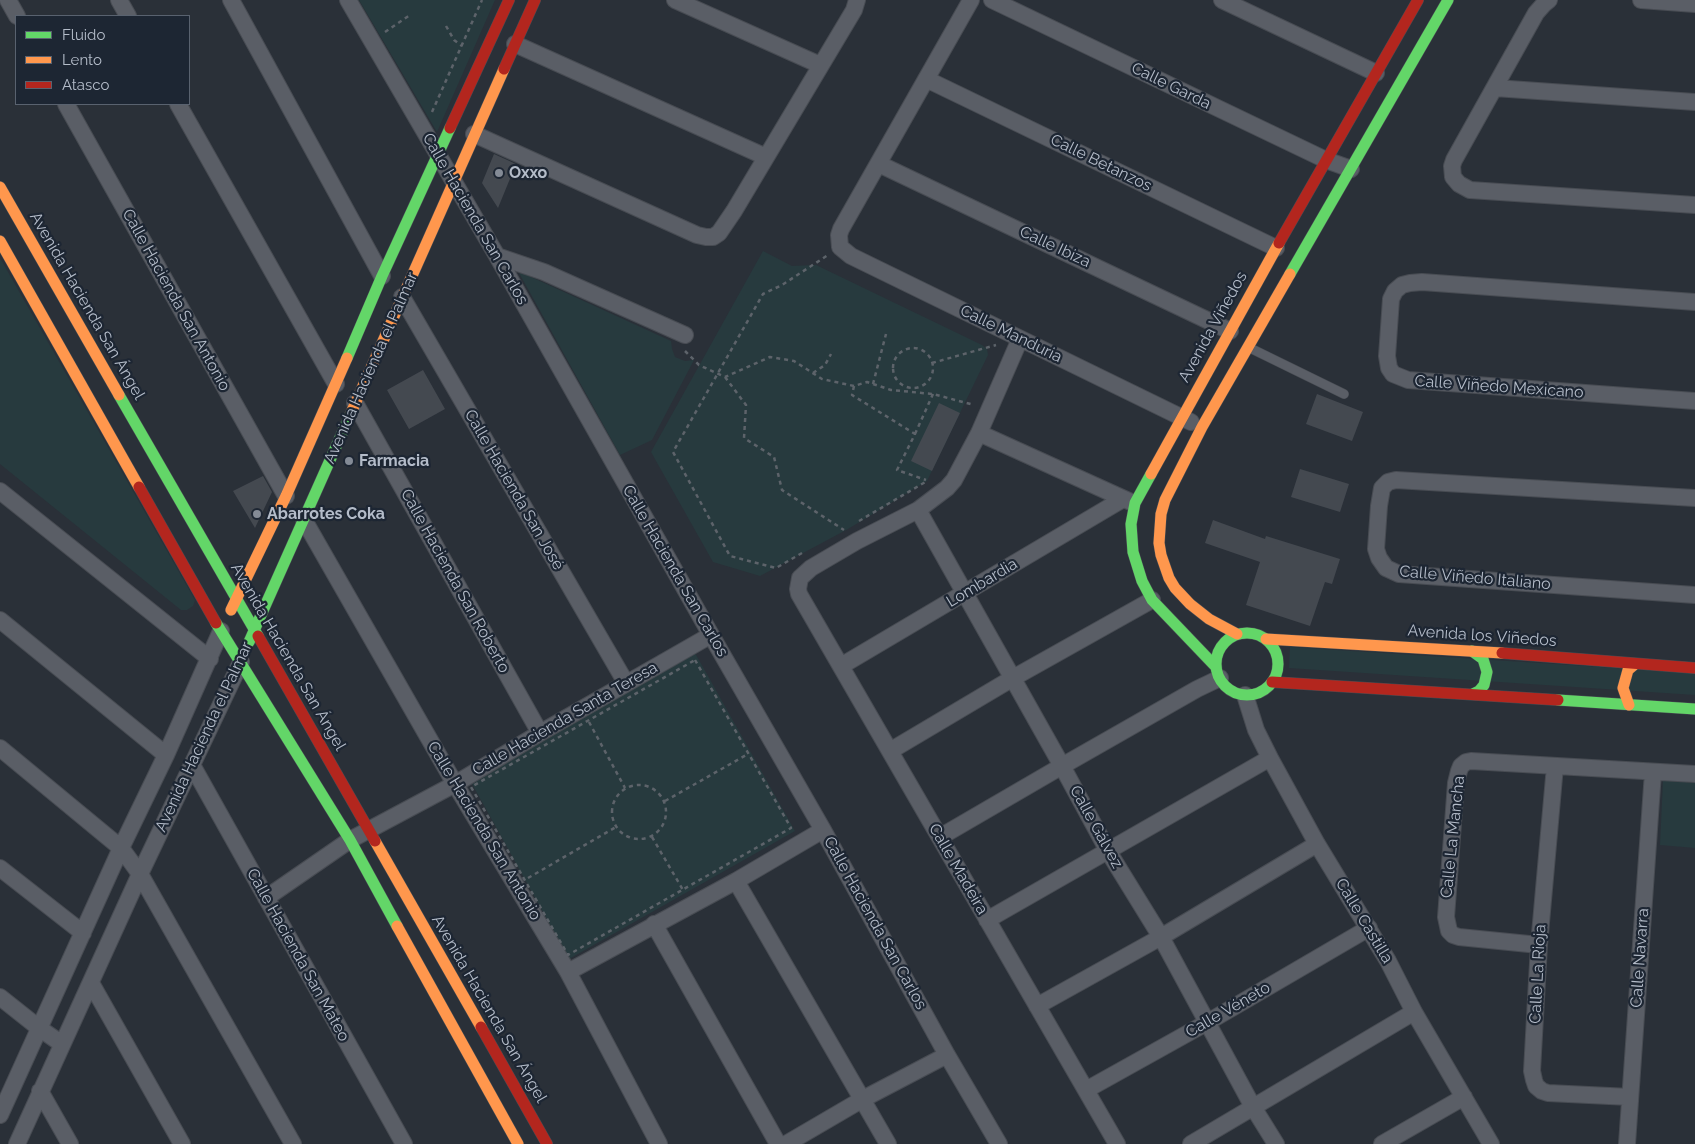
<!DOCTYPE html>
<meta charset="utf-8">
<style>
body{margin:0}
#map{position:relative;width:1695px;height:1144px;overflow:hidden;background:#2a3038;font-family:Raleway,sans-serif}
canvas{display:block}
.legend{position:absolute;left:15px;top:15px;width:175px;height:90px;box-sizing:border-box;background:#1d2633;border:1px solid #59626f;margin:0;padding:6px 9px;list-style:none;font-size:15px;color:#b4bcc9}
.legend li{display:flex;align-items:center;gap:10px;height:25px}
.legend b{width:25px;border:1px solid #59626f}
</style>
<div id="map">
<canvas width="1695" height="1144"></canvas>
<ul class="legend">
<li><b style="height:6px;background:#63d668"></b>Fluido</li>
<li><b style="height:6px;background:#ff974d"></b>Lento</li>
<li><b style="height:6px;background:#b3261e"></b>Atasco</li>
</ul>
</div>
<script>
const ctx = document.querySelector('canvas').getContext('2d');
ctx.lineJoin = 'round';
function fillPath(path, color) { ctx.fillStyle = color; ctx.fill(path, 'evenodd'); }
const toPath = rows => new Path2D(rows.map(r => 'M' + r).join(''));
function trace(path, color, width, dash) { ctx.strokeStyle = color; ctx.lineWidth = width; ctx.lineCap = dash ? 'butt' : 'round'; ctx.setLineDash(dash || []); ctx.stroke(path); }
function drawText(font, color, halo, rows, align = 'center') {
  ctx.font = font + ' Raleway,sans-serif'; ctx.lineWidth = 4.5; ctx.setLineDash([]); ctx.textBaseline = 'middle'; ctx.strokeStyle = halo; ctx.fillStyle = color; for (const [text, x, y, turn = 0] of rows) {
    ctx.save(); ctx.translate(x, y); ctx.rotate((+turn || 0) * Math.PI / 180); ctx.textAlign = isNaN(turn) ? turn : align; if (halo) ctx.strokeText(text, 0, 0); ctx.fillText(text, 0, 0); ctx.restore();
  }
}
const green = toPath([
 [359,0,495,0,437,132],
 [763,251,792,266,816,265,982,345,987,349,988,355,927,481,848,529,760,576,713,562,651,452],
 [0,258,195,600,193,606,187,610,181,610,0,464],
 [518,271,671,341,672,349,675,357,685,361,694,360,652,440,620,455],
 [1290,647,1695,673,1695,695,1289,668],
 [695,653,795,831,569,959,471,782],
 [1663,780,1695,783,1695,848,1660,845]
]);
const building = toPath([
 [494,154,516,164,498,208,482,183],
 [423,370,445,409,409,429,387,390],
 [1317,394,1363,412,1352,441,1306,424],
 [939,403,960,413,932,471,911,461],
 [1300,469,1349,484,1340,512,1291,497],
 [263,476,272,492,255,528,233,491],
 [1213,520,1265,539,1266,536,1340,559,1332,584,1325,582,1310,626,1246,605,1260,562,1205,543]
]);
const path = toPath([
 [446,26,454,40,462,46],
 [385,32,410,15],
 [432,112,482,0],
 '893 368a20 20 0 1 1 40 0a20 20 0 1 1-40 0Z',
 [685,351,699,365,725,377,770,357,794,361,822,379,854,386,867,382,891,390,933,394,974,405],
 [932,363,996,345],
 [813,373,825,365,831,354],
 [725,377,746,405,744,438,774,457,782,490,844,530],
 [873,384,886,334],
 [854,386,852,395,915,434,897,470,926,480],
 [915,434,933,394],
 [859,521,927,481],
 [802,553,776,568,730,556,673,452,763,294,782,285,828,255],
 [695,660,791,828,568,955,471,787,695,660],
 [589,722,625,788],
 '612 812a27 27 0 1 1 54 0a27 27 0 1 1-54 0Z',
 [665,801,748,754],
 [652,837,683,890],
 [528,878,616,827]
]);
const lane = toPath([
 [1250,348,1344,394]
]);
const street = toPath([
 [8,0,17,16],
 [119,0,128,16],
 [231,0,382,276],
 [348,0,497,256,711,635,823,830,947,1055,999,1144],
 [675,0,820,65],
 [971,0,841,229,839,235,840,247,851,256,1191,422],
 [992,0,1326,160,1351,169],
 [1222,0,1376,73],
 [1549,0,1544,4,1536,13,1454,160,1452,166,1453,177,1459,184,1470,190,1695,205],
 [1641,0,1695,4],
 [515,44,766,157],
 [926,79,1276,248],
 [1495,88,1695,102],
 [66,104,286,496],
 [178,104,336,384],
 [474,134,697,235,706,237,713,237,719,233,734,211,854,10,857,0],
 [879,164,1230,331],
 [497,256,544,272,685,335],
 [402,297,626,683],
 [1695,302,1422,282,1410,283,1402,285,1395,291,1391,299,1387,356,1389,368,1393,374,1408,380,1695,401],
 [1020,339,979,433,954,480,947,488,918,510,857,541,811,568,800,578,798,589,799,594,1117,1144],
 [355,403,540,733],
 [979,433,1131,502],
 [0,491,210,659],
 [1695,498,1396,480,1388,482,1382,488,1379,506,1376,549,1379,558,1386,568,1399,574,1695,595],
 [918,510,1062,766,1108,851,1161,937,1253,1107,1276,1144],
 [304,520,455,784,568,972,659,1144],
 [0,620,166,755],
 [841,666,1123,499],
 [1245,695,1256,730,1270,758,1317,844,1388,961,1414,1012,1491,1144],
 [0,748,121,848,140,874,293,1144],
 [890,751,1013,678,1152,600],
 [192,765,404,1144],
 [1555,766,1539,945,1532,1071,1534,1080,1536,1086,1542,1091,1548,1093,1630,1097],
 [940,837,1062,766,1197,689,1220,678],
 [0,868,83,933],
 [736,881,888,1144],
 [266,898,350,840,455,784,540,733,711,635],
 [987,920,1270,758],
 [654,924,778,1144],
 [1539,945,1459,937,1453,935,1449,931,1446,917,1456,783,1459,771,1461,766,1466,762,1471,761,1695,774],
 [568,972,736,881,823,830],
 [91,983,182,1144],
 [0,997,39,1028,62,1044],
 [1037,1006,1161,937,1317,844],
 [1086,1090,1208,1022,1369,928],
 [40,1091,70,1144],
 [0,1115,121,848,166,755,221,631],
 [17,1144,140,874,241,662],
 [786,1144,863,1099,947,1055],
 [1191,1144,1414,1012],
 [1382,1144,1464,1097],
 [1627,1144,1653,772]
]);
const fast = toPath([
 [1290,274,1448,0],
 [347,358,382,276,450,128],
 [119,395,258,636],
 [1151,474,1135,503,1131,524,1133,552,1142,581,1152,600,1216,667],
 [216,623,350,840,397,926],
 '1216 664a31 31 0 1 1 62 0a31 31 0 1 1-62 0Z',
 [249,642,351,413],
 [1472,651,1483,659,1487,672,1484,685,1479,691,1473,694],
 [1558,700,1695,709]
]);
const slow = toPath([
 [0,187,119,395],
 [0,241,139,487],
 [351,413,504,69],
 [1151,474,1279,243],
 [231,610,286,496,347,358],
 [1237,634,1209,619,1190,604,1175,588,1169,578,1161,555,1159,543,1161,514,1165,500,1202,427,1290,274],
 [1266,639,1502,653],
 [1629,705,1623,688,1628,670,1635,664],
 [375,841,481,1027],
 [397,926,518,1144]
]);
const jam = toPath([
 [504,69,535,0],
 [450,128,509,0],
 [1279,243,1418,0],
 [139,487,216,623],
 [258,636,375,841],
 [1502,653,1695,668],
 [1272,682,1558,700],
 [481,1027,547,1144]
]);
const markers = [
 [499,173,5,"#848b96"],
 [349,461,5,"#848b96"],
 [257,514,5,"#848b96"]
];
const streetNames = [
 ["Calle Garda",1171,86,26],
 ["Calle Betanzos",1101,163,26],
 ["Calle Hacienda San Carlos",475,219,60],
 ["Calle Ibiza",1055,247,25],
 ["Calle Hacienda San Antonio",176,300,61],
 ["Avenida Hacienda San Ángel",87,306,60],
 ["Avenida Viñedos",1213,327,-61],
 ["Calle Manduria",1011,334,26],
 ["Avenida Hacienda el Palmar",371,368,-66],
 ["Calle Viñedo Mexicano",1499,387,4],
 ["Calle Hacienda San José",514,490,60],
 ["Calle Hacienda San Carlos",675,571,60],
 ["Calle Viñedo Italiano",1475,578,5],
 ["Calle Hacienda San Roberto",455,581,61],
 ["Lombardia",982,583,-31],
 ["Avenida los Viñedos",1482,636,4],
 ["Avenida Hacienda San Ángel",288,657,60],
 ["Calle Hacienda Santa Teresa",565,719,-30],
 ["Avenida Hacienda el Palmar",204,737,-65],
 ["Calle Gálvez",1096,827,61],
 ["Calle Hacienda San Antonio",484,831,59],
 ["Calle La Mancha",1453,837,-84],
 ["Calle Madeira",958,869,60],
 ["Calle Castilla",1364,921,59],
 ["Calle Hacienda San Carlos",875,923,61],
 ["Calle Hacienda San Mateo",298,955,61],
 ["Calle Navarra",1640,958,-86],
 ["Calle La Rioja",1538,974,-87],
 ["Avenida Hacienda San Ángel",489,1009,60],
 ["Calle Véneto",1228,1010,-30]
];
const poiNames = [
 ["Oxxo",509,173],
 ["Farmacia",359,461],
 ["Abarrotes Coka",267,514]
];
fillPath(green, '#273a3e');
fillPath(building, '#444950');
trace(lane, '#484c53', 10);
trace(street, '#484c53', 18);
trace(fast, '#484c53', 12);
trace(slow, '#484c53', 12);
trace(jam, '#484c53', 12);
trace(path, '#5d636a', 2.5, [4, 4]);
trace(lane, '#5a5e66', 9);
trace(street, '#5a5e66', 16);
trace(fast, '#63d668', 11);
trace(slow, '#ff974d', 11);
trace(jam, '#b3261e', 11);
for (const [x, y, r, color] of markers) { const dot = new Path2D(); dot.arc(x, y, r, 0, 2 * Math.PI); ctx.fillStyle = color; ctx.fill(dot); trace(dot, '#1d2633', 2); }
drawText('16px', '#b4bcc9', '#1d2633', streetNames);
drawText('bold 16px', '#b4bcc9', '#1d2633', poiNames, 'left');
</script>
